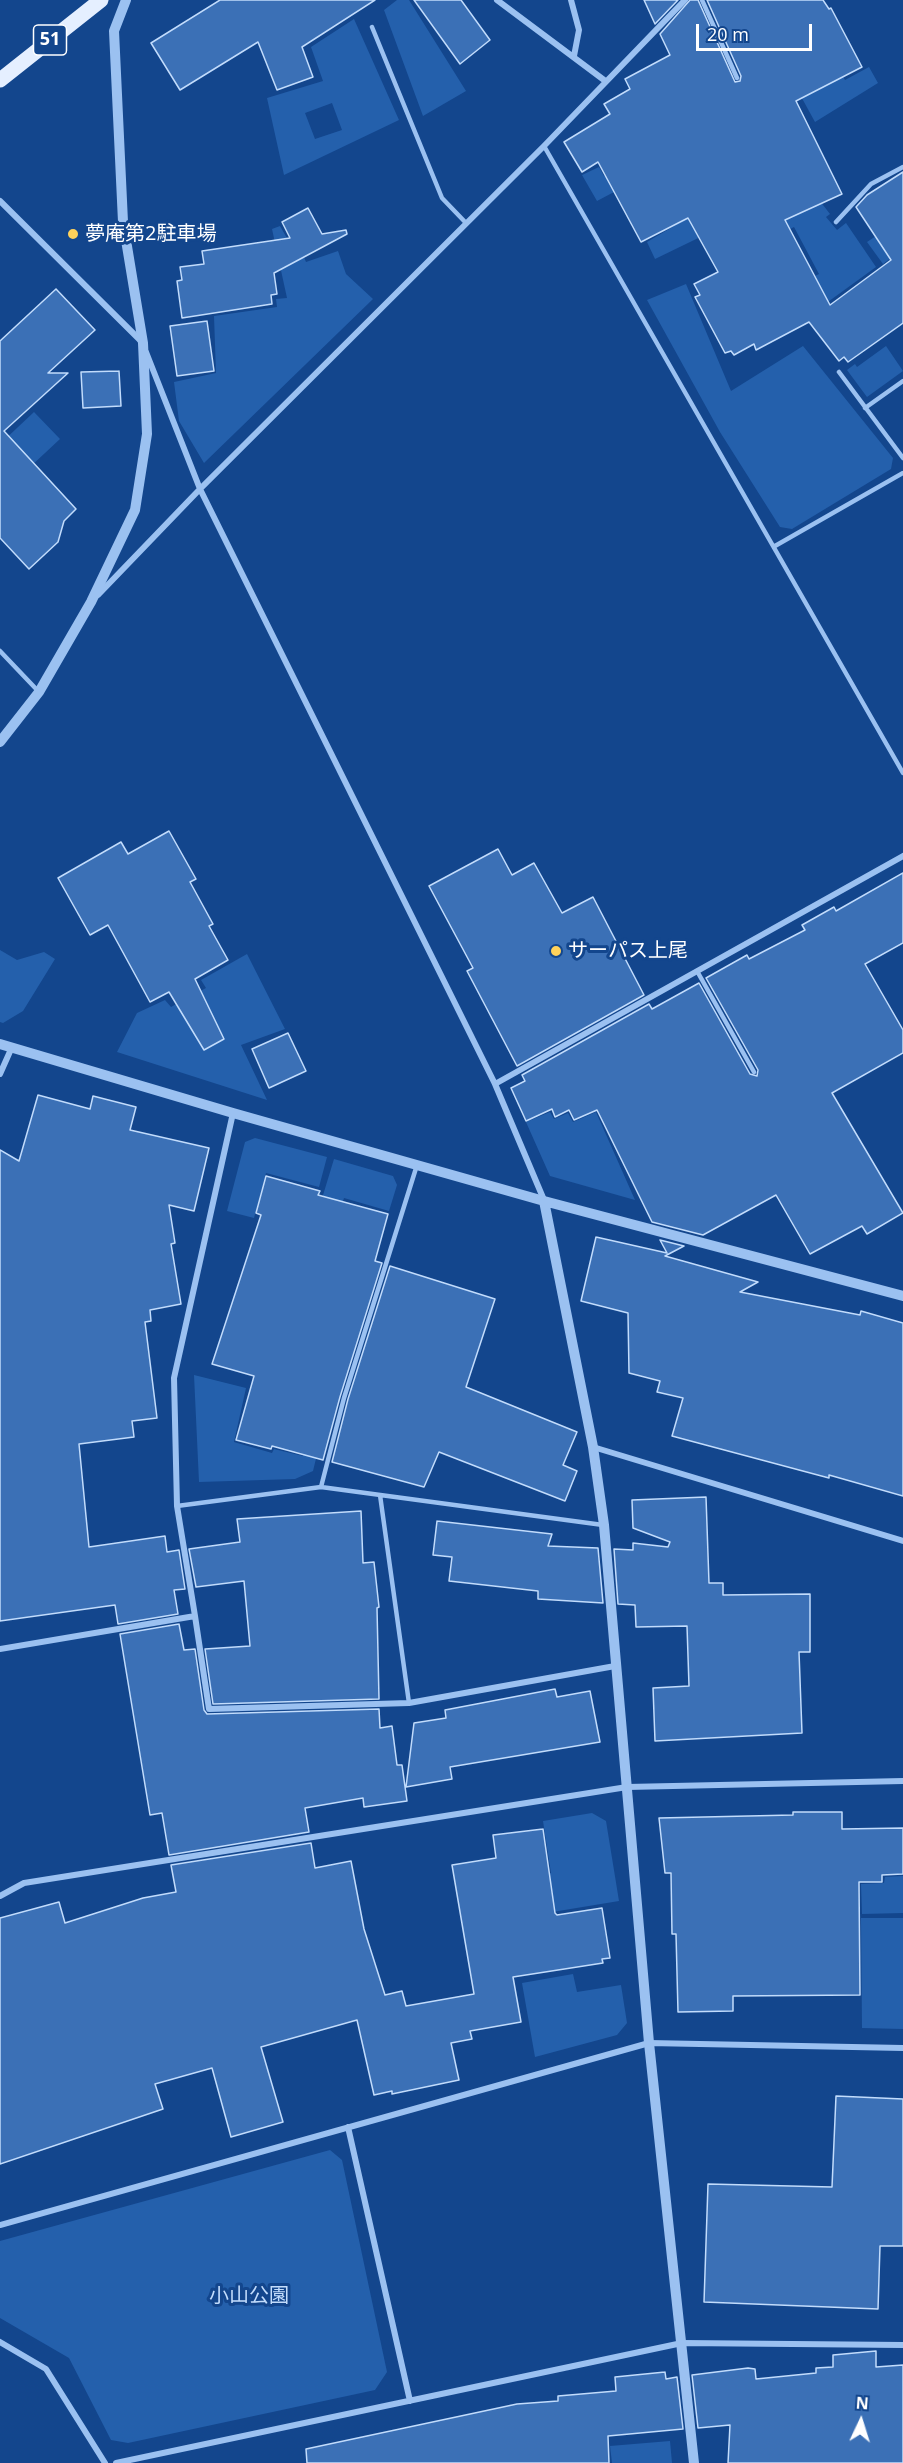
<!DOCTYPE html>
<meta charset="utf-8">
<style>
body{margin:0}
#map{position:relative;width:903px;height:2463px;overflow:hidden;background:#13468d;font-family:"Open Sans",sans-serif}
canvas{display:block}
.north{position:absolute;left:831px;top:2391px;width:60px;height:60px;-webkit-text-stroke:4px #13468d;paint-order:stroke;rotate:4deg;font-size:16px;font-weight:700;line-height:24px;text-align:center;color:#fff}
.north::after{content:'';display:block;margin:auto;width:21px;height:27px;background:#fff;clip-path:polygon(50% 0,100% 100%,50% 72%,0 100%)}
.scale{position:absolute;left:696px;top:24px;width:116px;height:27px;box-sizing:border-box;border:3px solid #fff;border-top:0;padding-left:8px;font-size:18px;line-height:21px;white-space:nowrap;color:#fff;-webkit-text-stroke:4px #13468d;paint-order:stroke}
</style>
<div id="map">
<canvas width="903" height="2463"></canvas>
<div class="north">N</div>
<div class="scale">20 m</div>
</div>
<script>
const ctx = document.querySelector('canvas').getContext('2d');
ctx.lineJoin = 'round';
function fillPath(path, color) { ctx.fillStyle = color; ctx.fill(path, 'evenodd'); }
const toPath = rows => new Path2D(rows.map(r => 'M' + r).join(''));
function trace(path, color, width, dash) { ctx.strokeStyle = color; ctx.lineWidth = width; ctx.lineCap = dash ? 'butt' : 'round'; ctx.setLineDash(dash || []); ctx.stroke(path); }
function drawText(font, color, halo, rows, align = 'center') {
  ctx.font = font + ' "Open Sans","Noto Sans JP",sans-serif'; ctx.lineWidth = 6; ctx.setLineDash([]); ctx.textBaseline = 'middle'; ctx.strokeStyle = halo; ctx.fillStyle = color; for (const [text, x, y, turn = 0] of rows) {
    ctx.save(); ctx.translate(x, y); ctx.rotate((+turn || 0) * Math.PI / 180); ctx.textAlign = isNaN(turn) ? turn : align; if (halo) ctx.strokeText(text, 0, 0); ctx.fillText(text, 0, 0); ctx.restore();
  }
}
const green = toPath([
 [397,0,409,0,466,91,423,116,384,10],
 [354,19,399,120,284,175,267,98,323,81,311,47],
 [332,103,342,130,315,139,305,113],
 [869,67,878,83,815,122,798,91,842,75,845,80],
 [658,146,667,164,597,201,582,175,599,167,604,176],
 [813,192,830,214,826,217,837,230,846,223,876,267,803,320,786,290,819,274,794,227,744,252],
 [691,216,723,226,655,259,647,242],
 [903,218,903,249,883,264,867,242],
 [280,226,295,252,301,250,306,262,338,251,346,274,373,299,204,463,179,421,174,382,216,373,214,316,277,307,276,299,287,298,272,229],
 [686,284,731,391,803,346,893,458,891,469,792,529,780,527,720,432,647,300],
 [886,346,903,371,867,397,847,370,855,364,857,367],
 [34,412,60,439,0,495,0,444],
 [0,950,17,960,44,952,55,959,23,1011,3,1023,0,1022],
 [247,954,285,1029,241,1045,267,1100,117,1052,137,1013,165,1000,171,1007,206,988,201,980],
 [550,1112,554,1119,568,1113,573,1122,596,1112,635,1200,550,1176,526,1122],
 [255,1138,327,1157,319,1187,266,1173,254,1218,227,1211,245,1142],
 [334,1159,393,1176,397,1185,389,1211,344,1198,330,1244,310,1238],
 [194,1375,246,1388,234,1442,272,1453,274,1449,303,1456,310,1434,321,1438,313,1471,295,1479,199,1482],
 [592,1813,606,1821,619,1901,510,1919,504,1881,551,1873,543,1821],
 [903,1876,903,1913,862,1914,861,1884,884,1883,885,1877],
 [861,1918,903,1918,903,2029,862,2028],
 [573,1974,577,1992,621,1985,627,2023,617,2035,535,2057,522,1983],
 [330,2150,342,2160,387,2372,375,2390,128,2443,111,2440,69,2358,0,2318,0,2241],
 [670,2441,672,2463,612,2463,610,2446]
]);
const building = toPath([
 [220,0,375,0,302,47,313,77,277,90,258,42,180,90,151,43,220,0],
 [414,0,461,0,490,40,460,64,414,0],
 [644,0,678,0,655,24,644,0],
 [690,0,698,0,735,82,740,81,741,76,707,0,823,0,829,9,831,8,862,67,796,101,842,194,785,220,830,305,891,260,856,207,867,195,903,172,903,323,848,362,844,357,839,361,809,322,756,350,754,344,734,355,731,351,725,353,695,297,700,295,694,284,718,272,688,218,641,242,598,162,582,172,564,142,610,114,604,104,630,89,625,79,670,55,660,34,690,0],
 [308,208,322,234,346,230,347,234,274,273,277,294,271,295,272,304,182,318,177,281,182,280,180,267,204,264,202,251,290,238,282,222,308,208],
 [56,289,95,330,48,373,68,373,4,431,76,509,64,521,58,542,29,569,0,538,0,341,56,289],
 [207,321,214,371,177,376,170,326,207,321],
 [119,371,121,406,83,408,81,372,119,371],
 [169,831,196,879,190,882,213,924,209,926,228,960,195,979,224,1039,204,1050,169,992,150,1002,108,925,90,935,58,878,121,842,128,854,169,831],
 [498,849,512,875,534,863,562,913,593,897,644,995,517,1066,467,971,473,968,429,886,498,849],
 [903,873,903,943,865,964,903,1030,903,1053,832,1093,903,1213,867,1234,862,1226,810,1254,776,1195,703,1235,652,1222,597,1110,574,1120,569,1110,555,1117,552,1109,526,1121,511,1088,525,1081,522,1075,649,1004,652,1009,699,983,750,1074,757,1076,758,1070,706,978,747,955,749,959,805,930,802,925,834,907,836,911,903,873],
 [288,1033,306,1071,269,1088,252,1049,288,1033],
 [38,1095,90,1109,93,1096,136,1107,130,1130,209,1148,194,1211,169,1205,175,1243,171,1244,181,1304,150,1310,151,1321,145,1322,157,1418,132,1421,134,1437,79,1444,89,1547,165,1536,167,1552,179,1550,185,1589,174,1590,178,1614,118,1624,115,1605,0,1621,0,1150,19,1161,38,1095],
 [266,1176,320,1191,318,1195,388,1214,375,1261,382,1263,340,1397,323,1460,272,1446,271,1449,236,1440,254,1376,212,1364,261,1215,256,1213,266,1176],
 [596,1237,667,1253,660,1240,684,1246,665,1256,758,1282,740,1292,860,1315,861,1311,903,1323,903,1496,829,1475,829,1478,672,1436,683,1398,657,1392,660,1381,629,1373,628,1313,581,1301,596,1237],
 [390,1266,495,1299,466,1387,577,1432,563,1465,577,1471,565,1501,439,1452,424,1487,332,1462,348,1399,390,1266],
 [706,1497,709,1583,723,1583,723,1595,810,1594,810,1652,799,1652,802,1733,655,1741,653,1688,689,1686,687,1626,636,1627,635,1605,618,1604,614,1549,633,1550,633,1543,668,1547,670,1542,633,1528,632,1500,706,1497],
 [361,1511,363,1563,374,1562,379,1607,377,1608,379,1699,213,1704,205,1649,250,1646,244,1581,196,1587,189,1549,240,1542,237,1519,361,1511],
 [437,1521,552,1534,548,1546,598,1548,603,1603,538,1599,538,1591,449,1581,452,1557,433,1555,437,1521],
 [179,1624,184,1650,195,1649,204,1710,207,1714,379,1709,380,1728,392,1726,397,1765,402,1765,407,1801,364,1807,363,1798,305,1808,309,1832,169,1855,162,1813,150,1815,120,1634,179,1624],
 [555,1689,557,1697,590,1691,600,1742,450,1767,452,1779,406,1787,414,1723,446,1718,445,1710,555,1689],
 [793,1812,842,1812,842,1829,903,1828,903,1874,882,1875,882,1882,859,1882,860,1995,733,1996,733,2011,678,2012,676,1934,672,1934,671,1873,665,1873,659,1818,793,1815,793,1812],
 [543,1829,555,1913,557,1915,602,1908,610,1958,602,1959,603,1963,513,1977,521,2022,470,2031,472,2039,451,2043,459,2080,392,2094,392,2091,374,2095,357,2020,261,2047,283,2122,231,2137,212,2068,155,2084,163,2109,0,2164,0,1918,59,1902,65,1923,143,1898,176,1892,171,1865,311,1843,315,1868,351,1861,364,1929,385,1995,402,1991,406,2006,474,1994,452,1865,496,1858,493,1835,543,1829],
 [836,2096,903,2099,903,2246,880,2246,878,2309,704,2302,708,2184,832,2187,836,2096],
 [876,2351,876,2367,903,2365,903,2463,728,2463,730,2425,698,2428,692,2375,748,2368,755,2369,756,2379,816,2373,816,2368,833,2367,833,2355,876,2351],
 [665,2372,666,2379,677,2377,683,2429,608,2436,609,2463,307,2463,306,2449,517,2404,558,2401,558,2396,616,2391,615,2377,665,2372]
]);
const service = toPath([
 [702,0,737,78],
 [372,27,442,198,466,223],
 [544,146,903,773],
 [836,222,871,184,903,167],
 [839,372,903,458],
 [865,408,903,381],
 [775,546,903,473],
 [0,651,39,692],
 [697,971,754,1072],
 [321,1487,344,1398,417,1165],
 [380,1495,409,1703],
 [177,1506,321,1487,603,1525]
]);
const minor = toPath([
 [497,0,604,80],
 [571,0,579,30,574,56],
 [0,201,142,342],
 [146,352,200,489,495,1084,544,1200],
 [98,595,200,489,544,146,685,0],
 [0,1074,12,1047],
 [495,1084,903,856],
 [593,1447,903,1541],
 [195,1616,209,1709,409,1703,615,1666],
 [0,1649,195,1616,177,1506,174,1378,233,1113],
 [0,1896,24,1883,627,1787,903,1781],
 [348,2127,410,2401],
 [0,2225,649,2043,903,2048],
 [0,2342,46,2369,105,2463],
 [116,2463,682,2343,903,2345]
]);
const tertiary = toPath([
 [0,742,39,692,91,602,135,510,147,434,143,343,123,222,114,31,126,0],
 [0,1044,233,1113,544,1201,903,1296],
 [544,1201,593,1447,604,1525,649,2043,694,2463]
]);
const primary = toPath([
 [0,80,101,0]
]);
const markers = [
 [73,234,6,"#ffd25b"],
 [556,951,6,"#ffd25b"]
];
const shields = [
 [50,40,33]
];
const shieldNames = [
 ["51",50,40]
];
const poiNames = [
 ["夢庵第2駐車場",85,234],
 ["サーパス上尾",568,951]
];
const parkNames = [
 ["小山公園",249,2296]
];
fillPath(green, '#2460ac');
fillPath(building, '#3b70b6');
trace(building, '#c2dcfc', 1.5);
trace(service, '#9bc1f1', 4.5);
trace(minor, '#9bc1f1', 6);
trace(tertiary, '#9bc1f1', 10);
trace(primary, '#e5efff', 15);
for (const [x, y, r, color] of markers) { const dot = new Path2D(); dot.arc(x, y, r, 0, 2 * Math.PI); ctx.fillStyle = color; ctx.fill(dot); trace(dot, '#13468d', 2); }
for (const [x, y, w] of shields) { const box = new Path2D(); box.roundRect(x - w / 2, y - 15, w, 30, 4.5); ctx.fillStyle = '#13468d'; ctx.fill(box); trace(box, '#fff', 1.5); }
drawText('bold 18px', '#fff', null, shieldNames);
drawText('20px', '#fff', '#13468d', poiNames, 'left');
drawText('20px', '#c2dcfc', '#13468d', parkNames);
</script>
